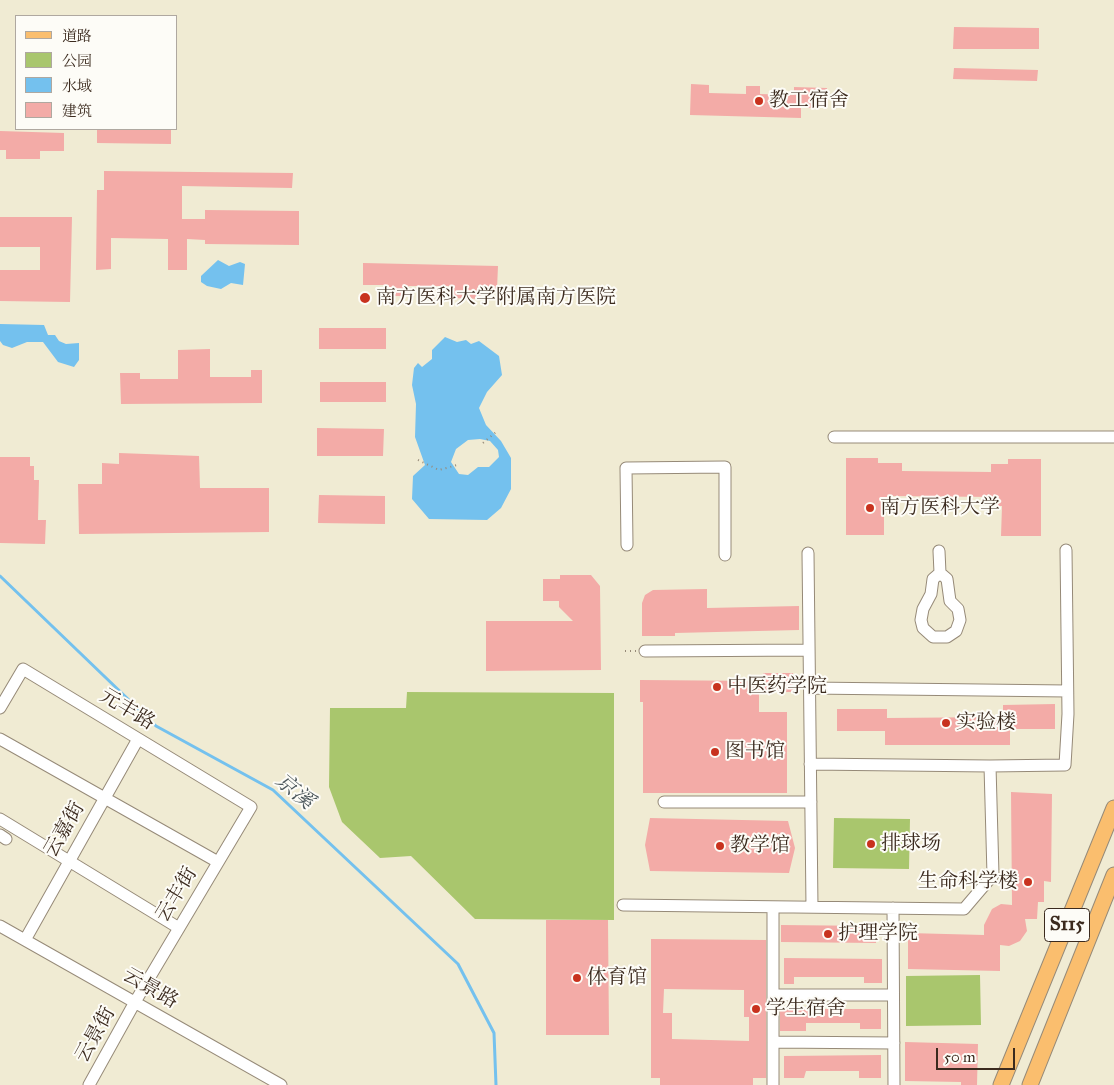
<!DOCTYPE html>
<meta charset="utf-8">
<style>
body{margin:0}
#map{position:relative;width:1114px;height:1085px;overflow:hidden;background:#f0ebd3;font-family:"IM FELL Great Primer","Noto Serif SC",serif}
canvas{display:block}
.legend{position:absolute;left:15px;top:15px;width:162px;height:115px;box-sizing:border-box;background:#fdfcf7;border:1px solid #afa8a0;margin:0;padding:6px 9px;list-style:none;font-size:15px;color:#3b2a1e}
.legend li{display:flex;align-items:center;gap:10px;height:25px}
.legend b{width:25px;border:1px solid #afa8a0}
.scale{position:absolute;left:936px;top:1048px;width:79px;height:22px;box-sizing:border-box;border:2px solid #3b2a1e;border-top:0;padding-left:6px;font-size:15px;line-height:18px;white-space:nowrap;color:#3b2a1e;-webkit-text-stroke:4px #fdfcf7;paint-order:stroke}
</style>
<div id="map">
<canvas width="1114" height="1085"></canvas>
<ul class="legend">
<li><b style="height:6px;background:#fabe6e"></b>道路</li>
<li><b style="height:14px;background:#a9c66d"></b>公园</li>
<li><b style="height:14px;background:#74c1ee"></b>水域</li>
<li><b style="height:14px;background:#f3aba7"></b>建筑</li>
</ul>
<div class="scale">50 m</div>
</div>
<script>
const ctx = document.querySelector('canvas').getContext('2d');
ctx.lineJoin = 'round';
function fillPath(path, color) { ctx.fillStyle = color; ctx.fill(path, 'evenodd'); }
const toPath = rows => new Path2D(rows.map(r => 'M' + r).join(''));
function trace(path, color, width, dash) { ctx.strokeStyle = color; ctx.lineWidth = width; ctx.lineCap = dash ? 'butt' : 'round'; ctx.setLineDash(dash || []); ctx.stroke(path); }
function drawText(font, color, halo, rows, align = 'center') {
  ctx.font = font + ' "IM FELL Great Primer","Noto Serif SC",serif'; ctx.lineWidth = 4; ctx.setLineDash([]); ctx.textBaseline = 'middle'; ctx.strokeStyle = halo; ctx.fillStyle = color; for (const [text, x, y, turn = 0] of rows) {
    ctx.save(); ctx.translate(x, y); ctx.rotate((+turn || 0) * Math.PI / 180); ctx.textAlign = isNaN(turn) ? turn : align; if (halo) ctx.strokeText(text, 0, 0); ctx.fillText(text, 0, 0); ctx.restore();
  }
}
const green = toPath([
 [407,692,614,693,614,920,475,919,411,856,380,858,342,822,329,787,330,708,406,708],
 [834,818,910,819,909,869,833,868],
 [980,975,981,1025,906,1026,906,976]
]);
const water = toPath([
 [218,260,229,266,240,262,245,264,243,285,231,283,221,289,207,286,201,282,201,276],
 [0,324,44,325,48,335,55,335,59,341,66,344,79,343,79,360,74,367,58,362,43,342,27,342,12,348,3,345,0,341],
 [445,337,457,342,466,340,471,344,479,341,499,356,502,375,487,392,479,408,486,425,501,441,511,458,511,489,501,508,487,520,429,519,412,499,413,476,425,465,415,437,416,404,412,385,414,368,418,363,422,367,432,359,432,350],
 [480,439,490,441,498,450,499,457,489,467,478,467,468,475,459,474,451,462,456,449,468,440]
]);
const stream = toPath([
 [0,576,156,726,273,790,458,964,494,1033,496,1085]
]);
const building = toPath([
 [954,27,1039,28,1039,49,953,49],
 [954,68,1038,70,1037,81,953,79],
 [691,84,709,85,709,93,746,94,746,86,760,86,760,94,794,95,794,87,827,88,826,108,801,108,801,118,690,115],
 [97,129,171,129,171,144,97,143],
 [0,131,64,133,64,151,40,151,40,159,6,159,6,150,0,150],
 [104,171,293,173,292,188,182,186,182,219,205,219,205,210,299,211,299,245,205,244,205,240,187,239,187,270,168,270,168,239,111,238,111,269,96,270,97,190,104,190],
 [0,217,72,217,70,302,0,301,0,270,40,270,40,247,0,247],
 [363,263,498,266,497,289,481,289,481,299,453,298,454,286,409,286,409,296,383,296,384,285,363,285],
 [319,328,386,328,386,349,319,349],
 [210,349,210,377,251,377,251,370,262,370,262,403,121,404,120,373,140,373,140,379,178,379,178,350],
 [320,382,386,382,386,402,320,402],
 [317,428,384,429,383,456,317,456],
 [119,453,199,456,200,488,269,488,269,532,79,534,78,484,102,484,102,463,119,464],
 [0,457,30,457,30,466,34,466,34,480,39,480,38,520,46,520,45,544,0,543],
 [846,458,878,458,878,463,902,463,902,471,991,472,991,464,1008,464,1008,459,1041,459,1041,536,1001,536,1002,506,995,506,995,497,890,496,890,506,884,506,884,535,846,535],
 [319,495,385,496,385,524,318,523],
 [560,575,591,575,600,586,601,670,486,671,486,621,573,621,559,607,559,601,543,601,543,579,560,579],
 [707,589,707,608,799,606,799,630,675,633,675,636,642,636,642,603,645,595,653,590],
 [763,673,793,673,793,692,759,692,759,712,787,712,787,793,643,793,643,702,640,702,640,680,763,681],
 [1055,704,1055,729,1010,729,1010,745,885,745,885,731,837,731,837,709,887,709,887,718,1003,717,1003,705],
 [1011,792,1052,794,1051,882,1044,881,1044,902,1038,902,1037,919,1025,919,1027,931,1020,941,1009,946,1000,945,1000,971,908,969,908,933,984,935,984,925,992,909,1001,904,1012,905],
 [650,818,788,821,795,848,789,873,650,871,645,845],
 [546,920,608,920,609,1035,546,1035],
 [781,925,876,926,876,943,781,942],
 [651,939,766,940,766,1078,753,1078,753,1085,660,1085,660,1078,651,1078],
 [664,989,744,990,744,1017,749,1017,749,1041,672,1039,672,1013,663,1013],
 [784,958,882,959,882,983,864,983,864,977,794,977,794,984,784,984],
 [780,1009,881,1009,881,1029,860,1029,860,1023,806,1023,806,1031,780,1031],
 [905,1042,978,1044,977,1085,961,1085,961,1082,905,1081],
 [881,1055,881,1078,859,1078,859,1071,806,1071,804,1078,784,1078,784,1056]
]);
const path = toPath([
 [483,443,496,432],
 [418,460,439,470,457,465],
 [625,651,636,651]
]);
const minor = toPath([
 [834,437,1114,437],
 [627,545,626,468,725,467,725,555],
 [939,551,940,573],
 [808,553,812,907],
 [940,573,947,579,950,601,958,609,960,620,956,631,947,637,933,637,923,628,921,620,923,609,931,594,933,579,940,573],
 [645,651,809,650],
 [810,688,1067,691],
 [0,708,23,669,251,807,135,1002,89,1085],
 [0,739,218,862],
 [810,764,990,766],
 [664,802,811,802],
 [0,819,179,928],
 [0,835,6,839],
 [623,905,964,909,993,875,990,766,1065,765,1068,714,1066,550],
 [773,907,773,1085],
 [893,908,894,1085],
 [0,926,281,1085],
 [25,940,138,739],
 [773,995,893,995],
 [773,1042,894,1043]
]);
const major = toPath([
 [1001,1085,1114,808],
 [1030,1085,1114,875]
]);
const markers = [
 [759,101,5,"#c8321e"],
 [365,298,6,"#c8321e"],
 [870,508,5,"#c8321e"],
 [717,687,5,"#c8321e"],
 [946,723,5,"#c8321e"],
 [715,752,5,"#c8321e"],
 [871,844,5,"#c8321e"],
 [720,846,5,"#c8321e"],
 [1028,882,5,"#c8321e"],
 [828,934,5,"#c8321e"],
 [577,978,5,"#c8321e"],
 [756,1009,5,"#c8321e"]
];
const shields = [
 [1067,925,45]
];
const shieldNames = [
 ["S115",1067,925]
];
const poiNames = [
 ["教工宿舍",769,101],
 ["南方医科大学附属南方医院",376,298],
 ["南方医科大学",880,508],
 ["中医药学院",727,687],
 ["实验楼",956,723],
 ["图书馆",725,752],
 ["排球场",881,844],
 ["教学馆",730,846],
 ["生命科学楼",1018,882,"right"],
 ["护理学院",838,934],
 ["体育馆",587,978],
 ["学生宿舍",766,1009]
];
const streetNames = [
 ["元丰路",127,710,31],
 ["云嘉街",65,830,-60],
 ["云丰街",177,895,-59],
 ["云景路",150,989,30],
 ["云景街",96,1035,-61]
];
const waterNames = [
 ["京溪",294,792,40]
];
fillPath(green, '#a9c66d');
fillPath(water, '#74c1ee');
trace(stream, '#74c1ee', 3);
fillPath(building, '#f3aba7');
trace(minor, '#968a78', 13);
trace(major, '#968a78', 17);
trace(path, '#968a78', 2, [1, 4]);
trace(minor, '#fff', 11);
trace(major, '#fabe6e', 15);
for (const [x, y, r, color] of markers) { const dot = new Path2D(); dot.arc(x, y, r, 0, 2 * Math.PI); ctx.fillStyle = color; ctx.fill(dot); trace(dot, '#fdfcf7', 2); }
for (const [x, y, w] of shields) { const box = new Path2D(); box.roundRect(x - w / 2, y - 16.5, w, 33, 4); ctx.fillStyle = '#fdfcf7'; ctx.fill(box); trace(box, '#3b2a1e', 1); }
drawText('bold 19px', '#3b2a1e', null, shieldNames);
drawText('20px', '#3b2a1e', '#fdfcf7', poiNames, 'left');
drawText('20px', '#3b2a1e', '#fdfcf7', streetNames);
drawText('italic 21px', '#4c575c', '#fdfcf7', waterNames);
</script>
